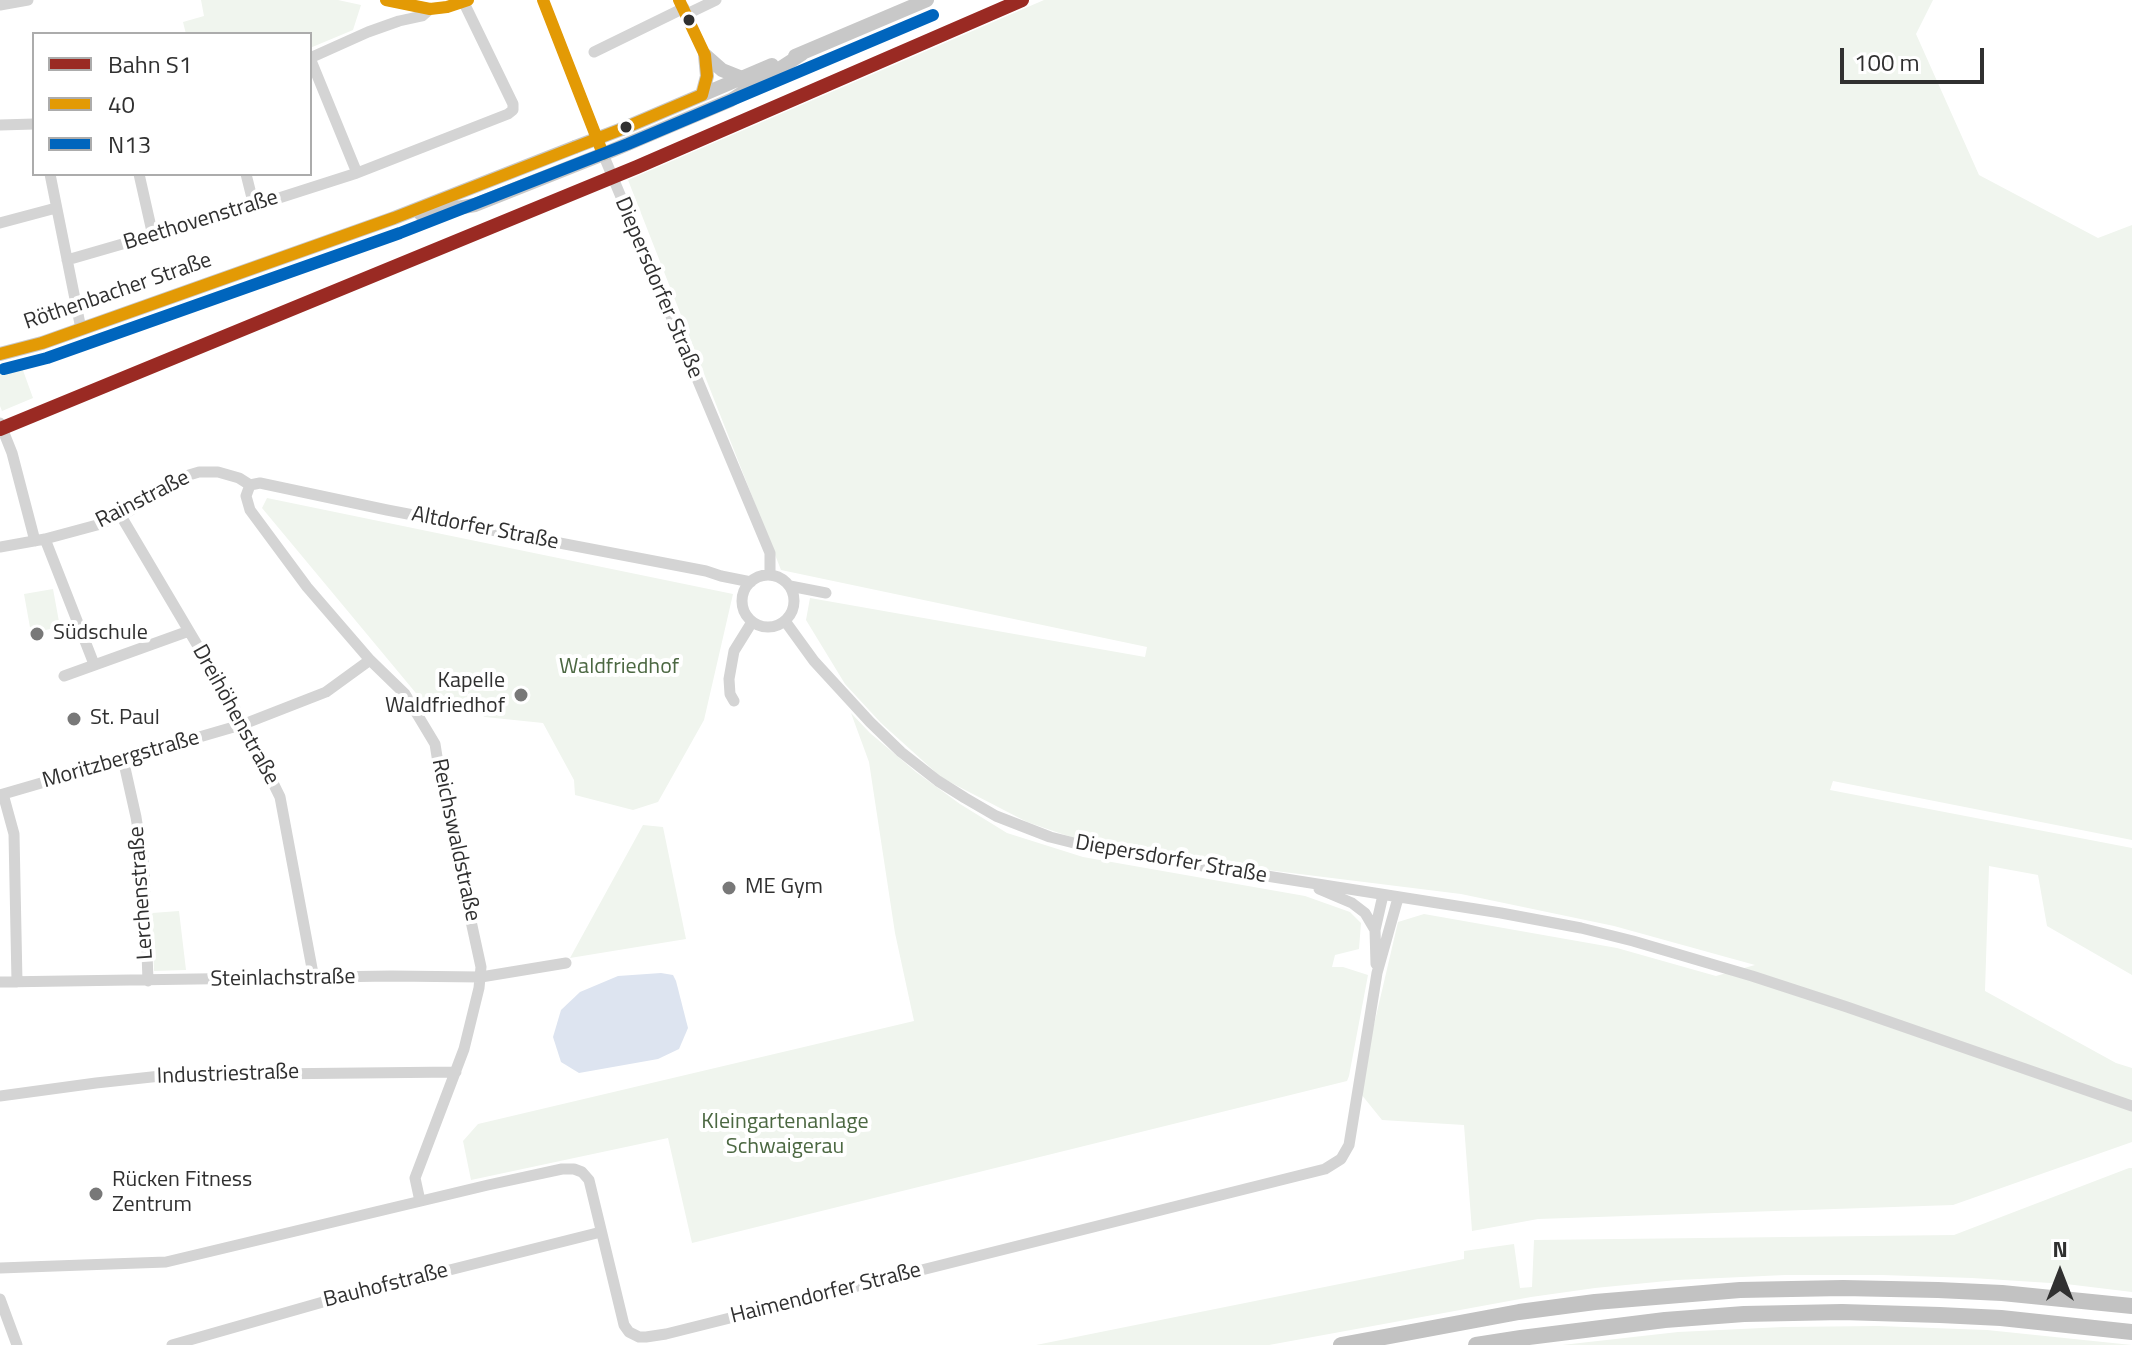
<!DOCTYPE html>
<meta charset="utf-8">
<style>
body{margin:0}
#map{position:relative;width:2132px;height:1345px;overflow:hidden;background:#fff;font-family:"Titillium Web",sans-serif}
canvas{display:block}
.legend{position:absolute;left:32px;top:32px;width:280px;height:144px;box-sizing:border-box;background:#fff;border:2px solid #acacac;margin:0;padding:10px 14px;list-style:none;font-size:24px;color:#303030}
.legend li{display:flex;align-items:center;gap:16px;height:40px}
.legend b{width:40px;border:2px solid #acacac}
.north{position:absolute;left:2020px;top:1233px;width:80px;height:80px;-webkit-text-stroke:6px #fff;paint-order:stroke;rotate:0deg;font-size:22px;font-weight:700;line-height:32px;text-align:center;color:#303030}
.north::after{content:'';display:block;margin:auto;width:28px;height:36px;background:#303030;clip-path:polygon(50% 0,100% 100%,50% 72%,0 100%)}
.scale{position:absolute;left:1840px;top:48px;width:144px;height:36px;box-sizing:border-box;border:4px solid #303030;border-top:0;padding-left:10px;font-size:24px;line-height:28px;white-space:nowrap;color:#303030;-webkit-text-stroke:6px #fff;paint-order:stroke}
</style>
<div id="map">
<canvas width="2132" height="1345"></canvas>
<ul class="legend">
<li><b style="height:10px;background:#9a2a23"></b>Bahn S1</li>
<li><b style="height:10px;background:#e39a05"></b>40</li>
<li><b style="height:10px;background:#0065bd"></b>N13</li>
</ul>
<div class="north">N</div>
<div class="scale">100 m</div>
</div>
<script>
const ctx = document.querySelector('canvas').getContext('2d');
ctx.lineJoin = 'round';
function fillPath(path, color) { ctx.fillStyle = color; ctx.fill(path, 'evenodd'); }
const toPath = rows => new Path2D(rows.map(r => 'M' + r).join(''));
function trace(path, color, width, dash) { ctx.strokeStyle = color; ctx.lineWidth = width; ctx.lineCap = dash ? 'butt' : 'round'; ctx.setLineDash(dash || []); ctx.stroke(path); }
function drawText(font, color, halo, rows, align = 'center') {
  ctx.font = font + ' "Titillium Web",sans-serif'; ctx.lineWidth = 8; ctx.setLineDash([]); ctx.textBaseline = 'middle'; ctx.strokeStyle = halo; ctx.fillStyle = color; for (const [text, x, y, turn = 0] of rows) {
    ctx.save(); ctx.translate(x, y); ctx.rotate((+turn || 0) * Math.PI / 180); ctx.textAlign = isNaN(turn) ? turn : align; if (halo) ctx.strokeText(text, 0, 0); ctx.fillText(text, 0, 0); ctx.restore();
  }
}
const green = toPath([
 [201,0,338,0,361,5,353,30,310,48,310,34,186,34,183,22,204,16],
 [1044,0,1933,0,1916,34,1979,175,2098,238,2132,225,2132,840,1833,781,1830,790,2132,848,2132,975,2047,926,2038,875,1989,866,1985,991,2116,1063,2132,1068,2132,1142,1953,1205,1538,1219,1472,1231,1464,1125,1382,1120,1361,1094,1366,1059,1398,922,1424,914,1617,948,1716,976,1755,965,1614,926,1461,894,1243,867,1096,844,1065,835,1027,822,942,778,881,723,845,684,806,620,810,598,1145,657,1147,647,781,570,628,180],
 [20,362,33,398,2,411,0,406,0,367],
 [267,498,733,594,704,720,658,802,633,810,575,795,574,780,543,723,485,717,442,695,425,704,262,508],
 [53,589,60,627,31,633,24,594],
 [851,713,870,733,916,772,960,804,1007,833,1083,857,1305,896,1350,912,1361,923,1359,949,1335,955,1332,967,1343,967,1368,975,1349,1076,1347,1081,692,1243,668,1138,471,1180,463,1141,478,1124,914,1021,895,933,869,762],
 [643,825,663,827,686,939,570,958],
 [179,911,186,970,154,971,152,913],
 [2129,1168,2132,1168,2132,1292,2066,1284,1972,1278,1882,1275,1785,1275,1677,1280,1595,1288,1531,1297,1269,1345,1036,1345,1464,1259,1464,1251,1514,1244,1520,1288,1532,1287,1534,1240,1954,1235],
 [1878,1326,1987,1330,2132,1345,1562,1345,1678,1332,1783,1327]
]);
const water = toPath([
 [661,973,673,975,676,981,688,1028,679,1049,658,1059,579,1073,561,1062,553,1037,561,1010,580,992,618,976]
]);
const minor = toPath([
 [386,0,430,9,447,7,468,0],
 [543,0,603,154,770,553,770,575],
 [679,0,705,55],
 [0,5,28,0],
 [687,14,716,0],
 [594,52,684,8],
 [0,125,34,124],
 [357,173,310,58,368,32,399,21,422,16,430,9],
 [50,174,81,329],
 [139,174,153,236],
 [246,174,254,206],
 [0,223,56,208],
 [67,260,254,206,357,173,508,114,513,110,513,104,464,3],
 [0,423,12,453,35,541],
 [250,485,246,496,250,510,307,587,370,660,405,694,435,744,442,788,481,967,479,988,464,1049,415,1178,420,1201],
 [250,485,260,483,387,510,706,571,721,576,751,582],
 [121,516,244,724,280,797,314,979],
 [45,539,94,664],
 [0,547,45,539,97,525,121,516,189,475,199,472,218,472,239,478,250,485],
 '742 601a26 26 0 1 1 52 0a26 26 0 1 1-52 0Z',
 [790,586,826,593],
 [785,621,814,661,870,722,901,752,938,781,965,798,996,816,1050,837,1102,850,1501,913,1581,928,1633,941,1752,976,1847,1007,2132,1106],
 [64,676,189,631],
 [734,701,730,694,729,679,734,651,752,622],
 [123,759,136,817,144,867,148,981],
 [3,794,14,834,17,982],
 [0,795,244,724,326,692,370,660],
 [1319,889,1352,903,1365,913,1375,930],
 [1376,964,1375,930,1383,895],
 [0,982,391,976,481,977,566,963],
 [0,1096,96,1083,170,1075,456,1072],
 [0,1268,166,1262,488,1185,562,1169,574,1169,582,1172,589,1180,624,1325,629,1332,639,1337,646,1337,666,1334,1325,1169,1341,1159,1349,1145,1377,973,1398,898],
 [0,1299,17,1345],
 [172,1345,330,1300,601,1232]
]);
const major = toPath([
 [705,55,722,70,742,78],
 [795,56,927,0],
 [702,95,707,76,705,55],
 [622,129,772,65],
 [421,214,475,205,611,151,731,100,802,54],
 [0,354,42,343,394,218,575,147]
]);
const highway = toPath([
 [1341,1345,1519,1312,1595,1302,1740,1290,1843,1288,1938,1290,2002,1293,2132,1306],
 [1476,1345,1521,1338,1665,1320,1744,1314,1842,1312,1940,1315,2001,1318,2132,1332]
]);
const majorBridge = toPath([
 [575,147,622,129]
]);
const bus1 = toPath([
 [386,0,430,9,447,7,468,0],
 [543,0,603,154],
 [679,0,705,55,707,76,702,95],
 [0,354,42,343,394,218,622,129,702,95]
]);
const bus2 = toPath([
 [4,369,47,358,400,233,628,144,933,15]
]);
const rail1 = toPath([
 [0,429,637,167,1022,0]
]);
const markers = [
 [689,20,7,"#303030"],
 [626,127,7,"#303030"],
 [37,634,8,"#787878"],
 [521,695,8,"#787878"],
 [74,719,8,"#787878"],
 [729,888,8,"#787878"],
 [96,1194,8,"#787878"]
];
const streetNames = [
 ["Beethovenstraße",201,221,-17],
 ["Diepersdorfer Straße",658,288,67],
 ["Röthenbacher Straße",118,292,-19],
 ["Rainstraße",143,500,-27],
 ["Altdorfer Straße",485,529,11],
 ["Dreihöhenstraße",235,715,61],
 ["Moritzbergstraße",121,760,-16],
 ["Reichswaldstraße",455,840,78],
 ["Diepersdorfer Straße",1171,860,10],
 ["Lerchenstraße",142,893,-94],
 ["Steinlachstraße",283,979,-1],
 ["Industriestraße",228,1075,-2],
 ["Bauhofstraße",386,1286,-14],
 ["Haimendorfer Straße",826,1294,-14]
];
const poiNames = [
 ["Südschule",53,634],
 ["Kapelle",505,682,"right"],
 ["Waldfriedhof",505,707,"right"],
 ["St. Paul",90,719],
 ["ME Gym",745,888],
 ["Rücken Fitness",112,1181],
 ["Zentrum",112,1206]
];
const parkNames = [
 ["Waldfriedhof",619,668],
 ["Kleingartenanlage",785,1123],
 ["Schwaigerau",785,1148]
];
fillPath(green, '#f0f5ee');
fillPath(water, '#dde4f0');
trace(minor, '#d4d4d4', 11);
trace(major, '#c8c8c8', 14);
trace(highway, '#c2c2c2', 16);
trace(majorBridge, '#c8c8c8', 14);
trace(bus1, '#e39a05', 12);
trace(bus2, '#0065bd', 12);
trace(rail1, '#9a2a23', 14);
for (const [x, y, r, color] of markers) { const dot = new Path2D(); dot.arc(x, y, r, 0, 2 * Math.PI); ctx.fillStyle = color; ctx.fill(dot); trace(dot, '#fff', 3); }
drawText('22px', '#303030', '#fff', streetNames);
drawText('22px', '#303030', '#fff', poiNames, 'left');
drawText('22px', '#4c6842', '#fff', parkNames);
</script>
